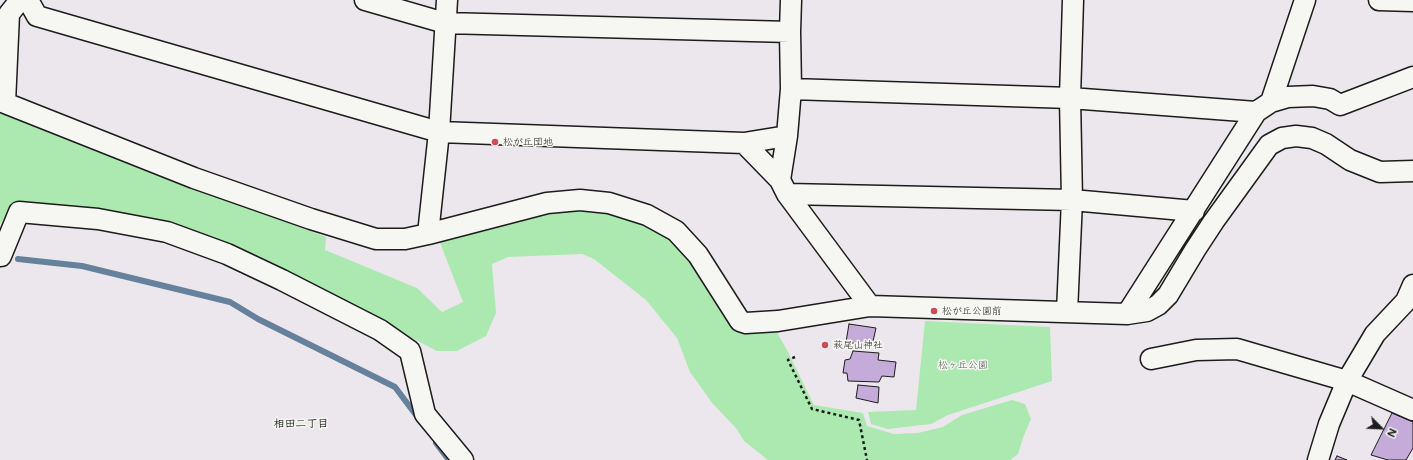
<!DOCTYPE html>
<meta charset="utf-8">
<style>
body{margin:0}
#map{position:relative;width:1413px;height:460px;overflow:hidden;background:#ece7ed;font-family:Mali,sans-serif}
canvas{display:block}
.north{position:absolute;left:1361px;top:408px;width:40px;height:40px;-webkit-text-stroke:3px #f6f6f2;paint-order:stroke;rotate:114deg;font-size:11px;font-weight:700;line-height:16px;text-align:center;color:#1c1c1c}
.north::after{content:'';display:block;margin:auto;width:14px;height:18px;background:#1c1c1c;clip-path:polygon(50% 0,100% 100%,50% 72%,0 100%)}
</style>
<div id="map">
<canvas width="1413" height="460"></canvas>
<div class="north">N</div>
</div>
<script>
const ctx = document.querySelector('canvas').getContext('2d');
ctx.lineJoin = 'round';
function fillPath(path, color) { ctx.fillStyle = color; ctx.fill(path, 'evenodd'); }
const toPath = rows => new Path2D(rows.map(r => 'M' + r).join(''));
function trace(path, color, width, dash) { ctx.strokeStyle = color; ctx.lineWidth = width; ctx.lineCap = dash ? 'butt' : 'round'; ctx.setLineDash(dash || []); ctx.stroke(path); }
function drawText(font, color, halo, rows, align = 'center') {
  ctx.font = font + ' Mali,"Klee One",sans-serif'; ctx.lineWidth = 3; ctx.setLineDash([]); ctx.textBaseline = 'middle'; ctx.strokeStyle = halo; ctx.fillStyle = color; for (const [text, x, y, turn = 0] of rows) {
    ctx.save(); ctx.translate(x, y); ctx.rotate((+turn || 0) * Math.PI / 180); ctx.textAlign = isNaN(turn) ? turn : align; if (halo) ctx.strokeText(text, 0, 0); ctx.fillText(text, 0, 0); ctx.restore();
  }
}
const green = toPath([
 [0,109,326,237,325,250,417,288,442,312,463,302,439,240,515,218,586,205,624,212,672,235,743,329,775,329,787,350,814,405,863,413,867,426,894,434,918,433,943,427,962,415,1012,400,1025,404,1031,419,1024,435,1018,454,1010,460,768,460,744,441,736,428,713,404,690,372,677,338,646,300,594,259,582,254,508,257,492,264,496,313,486,336,457,351,437,351,387,325,174,222,16,202,0,224],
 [925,321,1050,327,1052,381,948,415,931,424,888,429,871,424,868,412,916,410]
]);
const stream = toPath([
 [18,259,82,266,230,302,258,319,395,387,419,419],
 [436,443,449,460]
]);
const building = toPath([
 [849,324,876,328,872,346,846,342,849,324],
 [853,351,879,353,878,360,896,362,894,377,882,376,879,382,848,381,847,373,843,373,845,360,850,359,853,351],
 [858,385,879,387,878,403,856,398,858,385],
 [1392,413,1413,422,1413,448,1406,460,1388,460,1371,455,1392,413],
 [1337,456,1347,460,1335,460,1337,456]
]);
const path = toPath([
 [795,357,788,360,812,409,859,420,867,460]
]);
const minor = toPath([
 [20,0,9,14,5,103,194,178,311,219,376,239,405,239,428,234,547,203,580,200,609,203,647,215,676,231,698,255,740,321,746,323,778,321,870,306],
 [28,0,37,16,439,132,744,143,780,180,787,194,870,306,1127,314,1147,311,1158,305,1168,295,1195,250,1214,221,1269,145,1282,138,1296,136,1312,138,1326,144,1350,160,1380,172,1413,171],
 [365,0,445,23,790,32],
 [1379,0,1413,1],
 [791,89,1070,98,1256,112],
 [1271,102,1305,0],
 [744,143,787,136],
 [780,180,787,136,791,89,790,32,791,0],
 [787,194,1072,200,1194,211],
 [428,234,439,132,447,0],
 [0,256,1,256,19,212,98,219,167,232,227,254,282,280,380,330,410,351,425,414,463,460],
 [1067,312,1072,200,1070,98,1073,0],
 [1127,314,1256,112,1271,102,1288,97,1313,96,1330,99,1340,105,1413,77],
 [1151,359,1196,350,1237,349,1347,381,1413,410],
 [1318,460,1329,424,1347,381,1375,334,1406,301,1413,285]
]);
const markers = [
 [495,142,4,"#d1495b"],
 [934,311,4,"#d1495b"],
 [825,345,4,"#d1495b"]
];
const poiNames = [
 ["松が丘団地",503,142],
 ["松が丘公園前",942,311],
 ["萩尾山神社",833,345]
];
const parkNames = [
 ["松ヶ丘公園",963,365]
];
const neighbourhoodNames = [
 ["相田二丁目",301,424]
];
fillPath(green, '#ace9b0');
trace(stream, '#65819b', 6);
fillPath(building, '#c4abd9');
trace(building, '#1c1c1c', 1);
trace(minor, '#1c1c1c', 23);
trace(path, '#1c1c1c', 2.5, [3, 3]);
trace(minor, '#f6f6f2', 20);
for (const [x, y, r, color] of markers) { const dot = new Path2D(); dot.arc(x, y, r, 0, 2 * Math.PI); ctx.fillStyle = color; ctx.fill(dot); trace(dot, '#f6f6f2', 1.5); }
drawText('10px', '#1c1c1c', '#f6f6f2', poiNames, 'left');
drawText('10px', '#475a48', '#f6f6f2', parkNames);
drawText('bold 11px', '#1c1c1c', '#f6f6f2', neighbourhoodNames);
</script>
